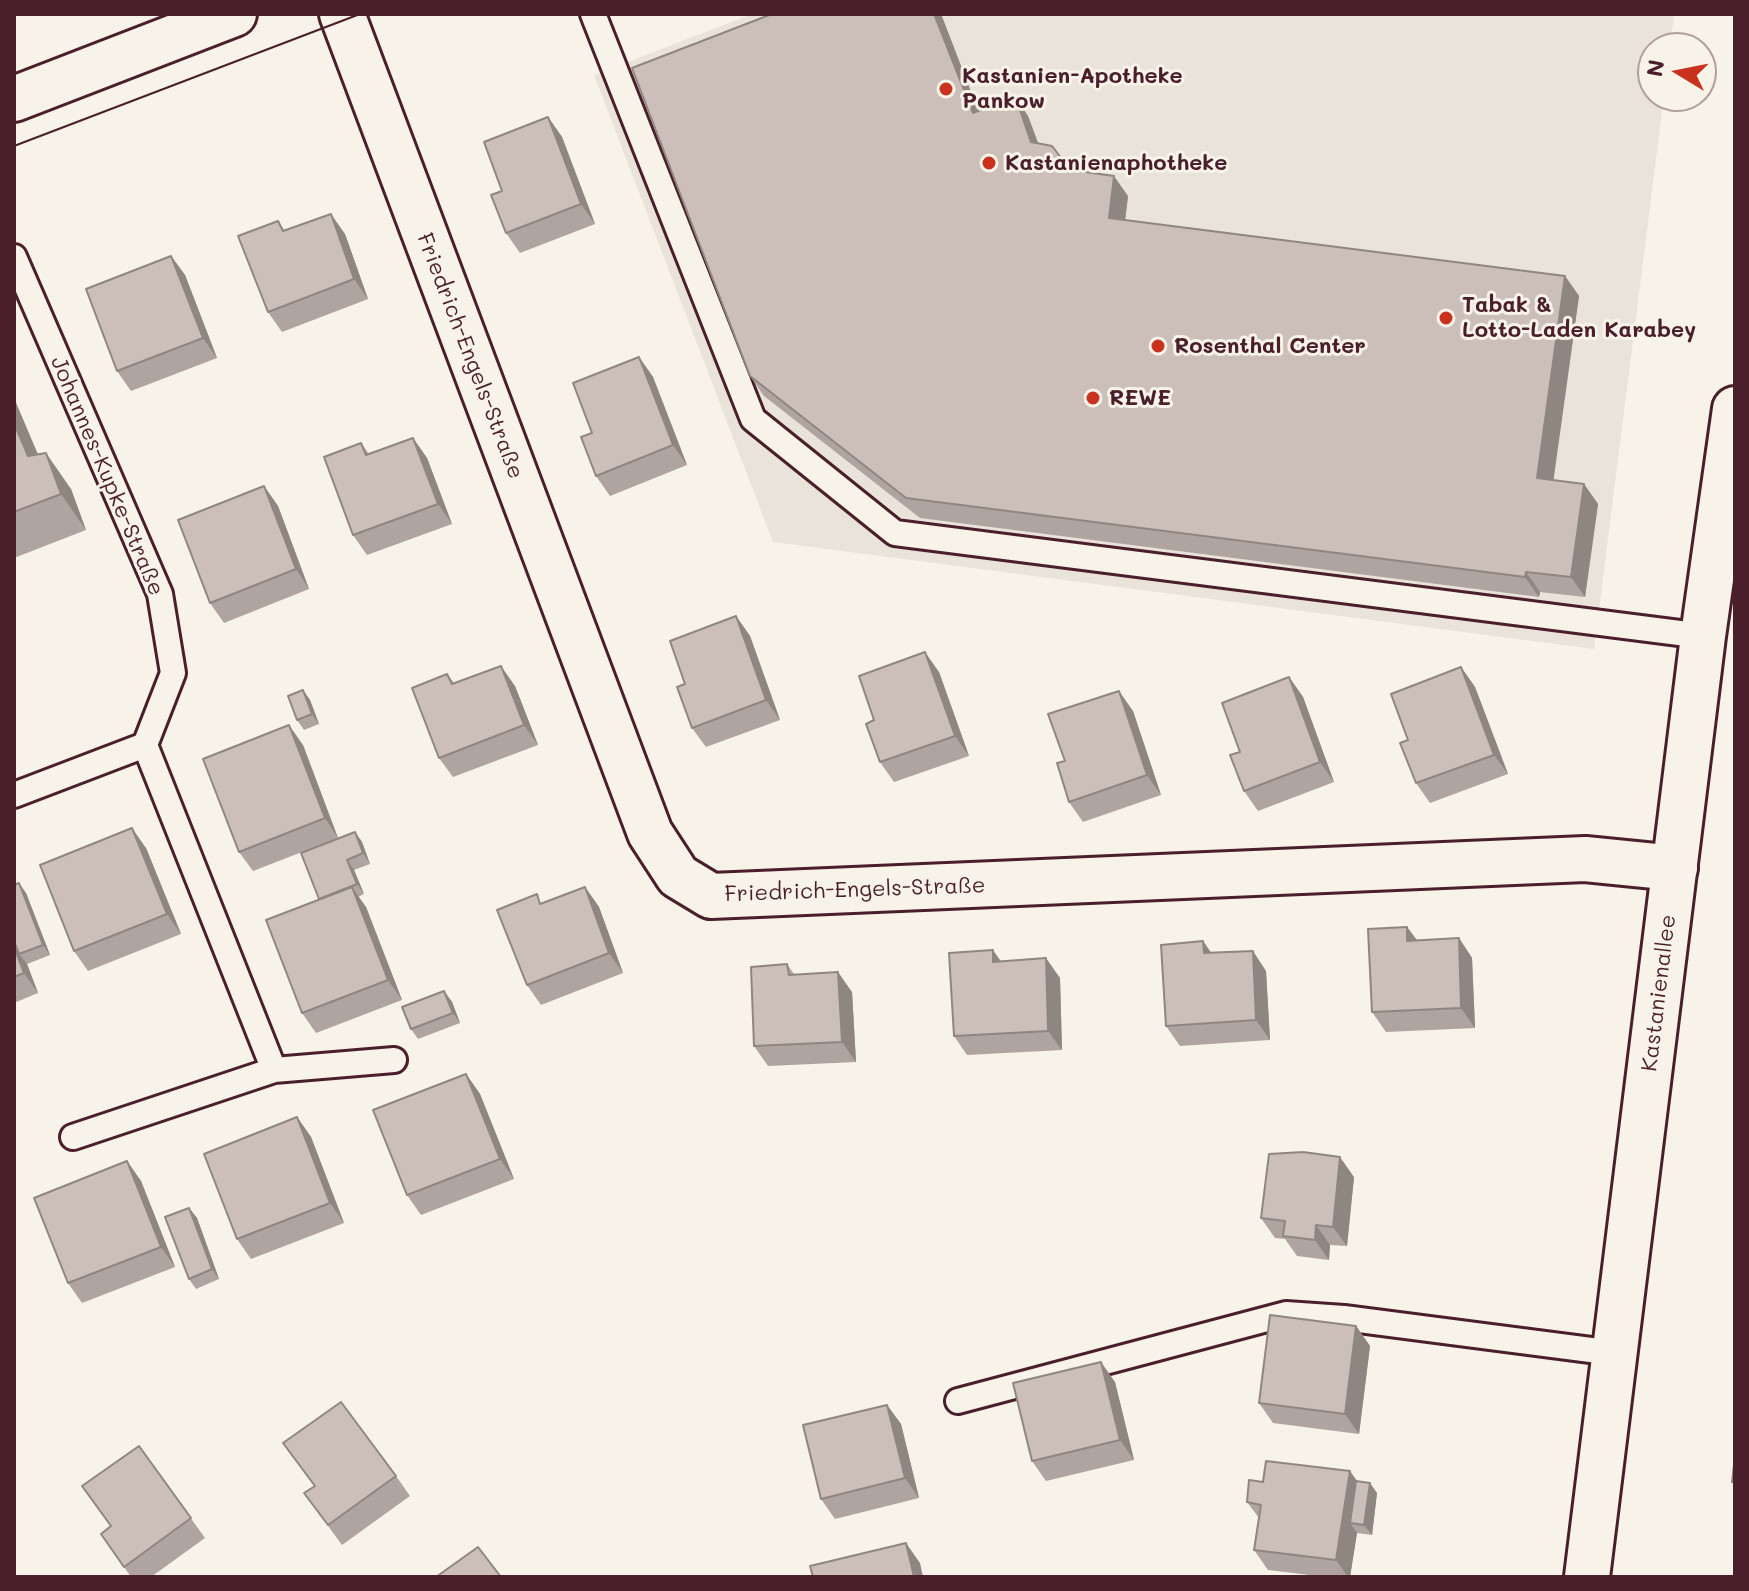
<!DOCTYPE html>
<meta charset="utf-8">
<style>
body{margin:0}
#map{position:relative;width:1749px;height:1591px;overflow:hidden;background:#f7f3e8;font-family:Mali,sans-serif}
canvas{display:block}
.frame{position:absolute;inset:0;border:16px solid #4a1f2b;pointer-events:none}
.north{position:absolute;left:1637px;top:32px;width:80px;height:80px;box-sizing:border-box;background:#f7f3e8;border:2px solid #b29e9c;border-radius:50%;rotate:280deg;font-size:22px;font-weight:700;line-height:32px;text-align:center;color:#4a1f2b}
.north::after{content:'';display:block;margin:auto;width:28px;height:36px;background:#c8321e;clip-path:polygon(50% 0,100% 100%,50% 72%,0 100%)}
</style>
<div id="map">
<canvas width="1749" height="1591"></canvas>
<div class="frame"></div>
<div class="north">N</div>
</div>
<script>
const ctx = document.querySelector('canvas').getContext('2d');
ctx.lineJoin = 'round';
function fillPath(path, color) { ctx.fillStyle = color; ctx.fill(path, 'evenodd'); }
const toPath = rows => new Path2D(rows.map(r => 'M' + r).join(''));
function trace(path, color, width, dash) { ctx.strokeStyle = color; ctx.lineWidth = width; ctx.lineCap = dash ? 'butt' : 'round'; ctx.setLineDash(dash || []); ctx.stroke(path); }
function drawText(font, color, halo, rows, align = 'center') {
  ctx.font = font + ' Mali,sans-serif'; ctx.lineWidth = 6; ctx.setLineDash([]); ctx.textBaseline = 'middle'; ctx.strokeStyle = halo; ctx.fillStyle = color; for (const [text, x, y, turn = 0] of rows) {
    ctx.save(); ctx.translate(x, y); ctx.rotate((+turn || 0) * Math.PI / 180); ctx.textAlign = isNaN(turn) ? turn : align; if (halo) ctx.strokeText(text, 0, 0); ctx.fillText(text, 0, 0); ctx.restore();
  }
}
const built = toPath([
 [752,14,1674,14,1670,48,1653,48,1653,96,1664,96,1594,649,773,542,594,75]
]);
const lane = toPath([
 [593,14,753,419,895,533,1703,636],
 [14,257,160,594,173,673,145,745,274,1070],
 [14,795,145,745],
 [73,1137,274,1070,394,1060],
 [958,1401,1286,1314,1344,1318,1614,1353]
]);
const street = toPath([
 [342,14,650,833,678,876,711,896,1585,859,1675,868]
]);
const secondary = toPath([
 [14,99,234,14],
 [1587,1577,1703,636,1735,409]
]);
const tram = toPath([
 [14,146,360,14]
]);
const wall = toPath([
 [772,14,941,14,978,111,1028,116,1038,143,1070,170,1128,196,1125,220,1565,276,1579,296,1553,480,1584,484,1598,504,1585,597,1540,592,1539,597,920,518,764,396,750,376],
 [548,117,562,137,595,224,520,253,506,233,502,191],
 [278,221,285,231,345,234,368,299,282,332,268,312],
 [171,256,185,275,217,358,131,391,117,371],
 [639,357,653,377,687,465,610,496,596,476,592,433],
 [14,398,37,454,71,489,86,530,14,558],
 [413,438,427,458,452,524,367,555,353,535,361,443,369,454],
 [264,486,278,506,309,589,224,623,210,603],
 [736,616,750,636,780,720,706,747,692,728,685,684],
 [1461,667,1475,687,1508,774,1430,803,1416,783,1408,740],
 [939,672,969,756,894,782,880,762,874,720],
 [447,674,454,683,515,686,538,745,453,777,439,758],
 [1289,677,1303,697,1334,782,1258,811,1244,791,1240,752],
 [303,690,310,700,319,724,304,730,297,720],
 [1133,711,1161,795,1083,822,1069,802,1065,761],
 [303,745,338,838,253,871,239,852],
 [355,832,362,842,370,864,354,870,364,894,358,897,366,907,402,1000,316,1033,302,1013,319,899],
 [146,848,181,934,88,971,74,951],
 [14,885,26,893,50,955,27,964,38,993,14,1003],
 [585,887,599,907,623,973,541,1005,527,985,544,903],
 [1407,927,1417,940,1459,938,1472,958,1475,1028,1386,1032,1372,1012],
 [1203,941,1211,953,1266,971,1270,1040,1180,1046,1166,1026],
 [993,950,1000,961,1060,978,1062,1050,967,1055,954,1036],
 [787,964,794,974,852,992,856,1062,768,1066,754,1046],
 [444,991,452,1002,460,1023,418,1039,411,1029],
 [466,1074,480,1094,514,1179,421,1215,407,1195],
 [297,1117,311,1137,344,1223,251,1259,237,1239],
 [127,1161,141,1181,175,1267,82,1303,68,1283],
 [1354,1177,1347,1246,1330,1245,1329,1260,1297,1256,1285,1239,1275,1238,1261,1218],
 [189,1208,197,1218,219,1279,196,1289,189,1279],
 [1356,1326,1370,1346,1359,1434,1273,1423,1259,1403],
 [1115,1382,1134,1460,1046,1481,1032,1461],
 [887,1405,901,1424,919,1498,835,1519,821,1499],
 [283,1443,396,1476,410,1496,342,1545,304,1493,315,1486],
 [139,1446,205,1538,151,1577,131,1577,101,1534,111,1526],
 [1356,1481,1377,1493,1372,1535,1357,1533,1350,1577,1326,1577,1268,1570,1254,1550,1259,1518,1247,1502,1263,1482]
]);
const shadedWall = toPath([
 [934,14,941,14,987,133,973,113],
 [1015,96,1028,116,1045,162,1031,142],
 [548,117,562,137,595,224,581,204],
 [1114,176,1128,196,1123,238,1109,218],
 [331,214,345,234,368,299,354,279],
 [171,256,185,275,217,358,203,338],
 [1565,276,1579,296,1551,498,1537,478],
 [639,357,653,377,687,465,673,445],
 [14,398,54,492,28,456,14,423],
 [413,438,427,458,452,524,438,504],
 [46,453,71,489,86,530,61,494],
 [1584,484,1598,504,1585,597,1571,577],
 [264,486,278,506,309,589,296,569],
 [1526,572,1540,592,1539,597,1525,577],
 [736,616,750,636,780,720,766,700],
 [925,652,939,672,969,756,955,736],
 [501,666,515,686,538,745,524,725],
 [1461,667,1475,687,1508,774,1494,755],
 [1289,677,1303,697,1334,782,1320,762],
 [303,690,310,700,319,724,312,714],
 [1119,691,1133,711,1161,795,1147,775],
 [289,725,303,745,338,838,325,818],
 [132,828,146,848,181,934,167,914],
 [355,832,362,842,370,864,363,853],
 [347,860,354,870,364,894,357,884],
 [19,883,26,893,50,955,43,945],
 [352,887,366,907,402,1000,388,980],
 [585,887,599,907,623,973,609,953],
 [1407,927,1421,946,1407,941],
 [14,932,19,954,27,964,38,993,24,973,14,947],
 [1459,938,1472,958,1475,1028,1461,1008],
 [1203,941,1217,961,1204,953],
 [993,950,1007,970,993,962],
 [1253,951,1266,971,1270,1040,1256,1020],
 [1046,958,1060,978,1062,1050,1048,1031],
 [838,972,852,992,856,1062,842,1042],
 [444,991,452,1002,460,1023,453,1013],
 [466,1074,480,1094,514,1179,500,1159],
 [297,1117,311,1137,344,1223,330,1203],
 [1340,1157,1354,1177,1347,1246,1333,1227],
 [127,1161,141,1181,175,1267,161,1247],
 [189,1208,197,1218,219,1279,212,1269],
 [1316,1225,1330,1245,1329,1260,1315,1240],
 [1356,1326,1370,1346,1359,1434,1345,1414],
 [1101,1362,1115,1382,1134,1460,1120,1440],
 [887,1405,901,1424,919,1498,905,1478],
 [1350,1471,1364,1491,1350,1523,1357,1533,1350,1577,1348,1577,1336,1560],
 [1370,1483,1377,1493,1372,1535,1364,1525],
 [906,1543,920,1563,923,1577,914,1577]
]);
const building = toPath([
 [772,14,934,14,973,113,1015,96,1031,142,1052,146,1062,159,1064,169,1114,176,1109,218,1565,276,1537,478,1584,484,1571,577,1526,572,1525,577,906,498,750,376,632,68,772,14],
 [548,117,581,204,506,233,491,195,502,191,484,142,548,117],
 [331,214,354,279,268,312,238,236,278,221,283,231,331,214],
 [171,256,203,338,117,371,86,289,171,256],
 [639,357,673,445,596,476,581,437,592,433,573,383,639,357],
 [14,423,28,456,46,453,61,494,14,512,14,423],
 [413,438,438,504,353,535,324,457,361,443,366,455,413,438],
 [264,486,296,569,210,603,178,520,264,486],
 [736,616,766,700,692,728,677,687,685,684,670,641,736,616],
 [925,652,955,736,880,762,866,724,874,720,859,676,925,652],
 [501,666,524,725,439,758,412,688,447,674,452,684,501,666],
 [1461,667,1494,755,1416,783,1400,743,1408,740,1391,694,1461,667],
 [1289,677,1320,762,1244,791,1230,755,1240,752,1222,703,1289,677],
 [303,690,312,714,297,720,288,696,303,690],
 [1119,691,1147,775,1069,802,1057,763,1065,761,1048,714,1119,691],
 [289,725,325,818,239,852,203,759,289,725],
 [132,828,167,914,74,951,40,865,132,828],
 [355,832,363,853,347,860,357,884,319,899,301,853,355,832],
 [19,883,43,945,19,954,14,941,14,885,19,883],
 [352,887,388,980,302,1013,266,920,352,887],
 [585,887,609,953,527,985,497,910,537,894,540,904,585,887],
 [1407,927,1407,941,1459,938,1461,1008,1372,1012,1368,929,1407,927],
 [1203,941,1204,953,1253,951,1256,1020,1166,1026,1161,945,1203,941],
 [14,947,24,973,14,977,14,947],
 [993,950,993,962,1046,958,1048,1031,954,1036,949,953,993,950],
 [787,964,789,975,838,972,842,1042,754,1046,751,967,787,964],
 [444,991,453,1013,411,1029,402,1007,444,991],
 [466,1074,500,1159,407,1195,373,1110,466,1074],
 [297,1117,330,1203,237,1239,204,1154,297,1117],
 [1303,1152,1340,1157,1333,1227,1316,1225,1315,1240,1283,1236,1285,1221,1261,1218,1269,1154,1303,1152],
 [127,1161,161,1247,68,1283,34,1198,127,1161],
 [189,1208,212,1269,189,1279,165,1217,189,1208],
 [1270,1315,1356,1326,1345,1414,1259,1403,1270,1315],
 [1101,1362,1120,1440,1032,1461,1013,1383,1101,1362],
 [341,1402,396,1476,328,1525,304,1493,315,1486,283,1443,341,1402],
 [887,1405,905,1478,821,1499,803,1425,887,1405],
 [139,1446,191,1518,124,1567,101,1534,111,1526,82,1486,139,1446],
 [1735,1456,1735,1483,1732,1482,1735,1456],
 [1266,1461,1350,1471,1336,1560,1254,1550,1261,1505,1247,1502,1249,1480,1263,1482,1266,1461],
 [1356,1481,1370,1483,1364,1525,1350,1523,1356,1481],
 [906,1543,914,1577,813,1577,810,1566,906,1543],
 [478,1547,501,1577,436,1577,478,1547]
]);
const markers = [
 [946,89,8,"#c8321e"],
 [989,163,8,"#c8321e"],
 [1446,318,8,"#c8321e"],
 [1158,346,8,"#c8321e"],
 [1093,398,8,"#c8321e"]
];
const poiNames = [
 ["Kastanien-Apotheke",962,76],
 ["Pankow",962,101],
 ["Kastanienaphotheke",1005,163],
 ["Tabak &",1462,305],
 ["Lotto-Laden Karabey",1462,330],
 ["Rosenthal Center",1174,346],
 ["REWE",1109,398]
];
const streetNames = [
 ["Friedrich-Engels-Straße",470,356,69],
 ["Johannes-Kupke-Straße",107,476,67],
 ["Friedrich-Engels-Straße",855,890,-2],
 ["Kastanienallee",1659,993,-83]
];
fillPath(built, '#eae3da');
trace(lane, '#4a1f2b', 30);
trace(street, '#4a1f2b', 50);
trace(secondary, '#4a1f2b', 50);
trace(lane, '#f7f3e8', 24);
trace(street, '#f7f3e8', 44);
trace(secondary, '#f7f3e8', 44);
trace(tram, '#4a1f2b', 2);
fillPath(wall, '#afa49f');
fillPath(shadedWall, '#8f8682');
fillPath(building, '#ccbfb9');
trace(building, '#8f8682', 2);
for (const [x, y, r, color] of markers) { const dot = new Path2D(); dot.arc(x, y, r, 0, 2 * Math.PI); ctx.fillStyle = color; ctx.fill(dot); trace(dot, '#f7f3e8', 3); }
drawText('bold 22px', '#4a1f2b', '#f7f3e8', poiNames, 'left');
drawText('22px', '#4a1f2b', '#f7f3e8', streetNames);
</script>
